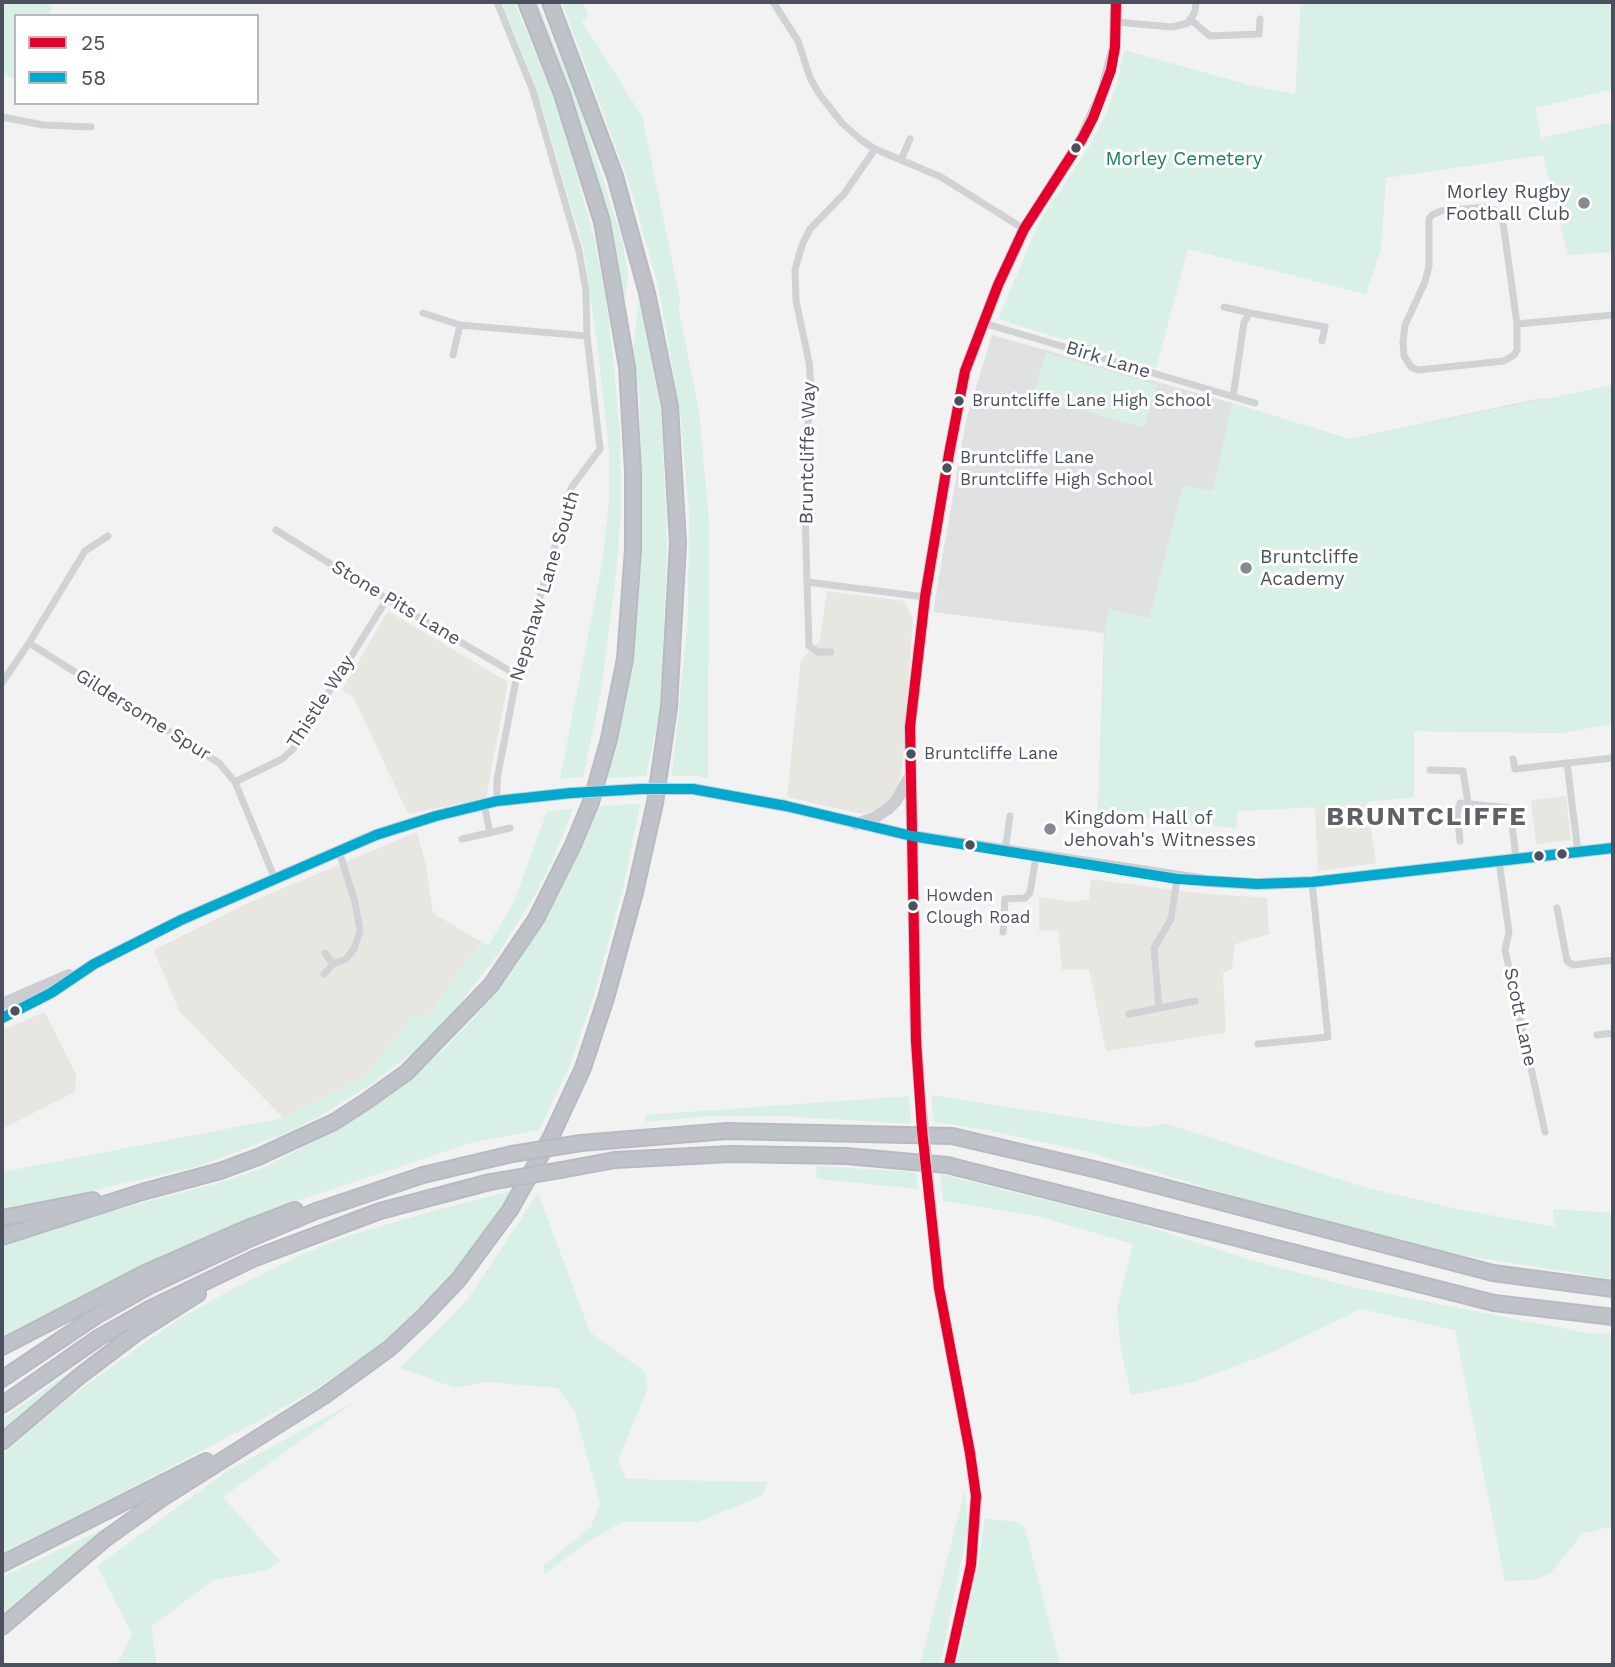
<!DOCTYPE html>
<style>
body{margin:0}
#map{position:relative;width:1615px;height:1667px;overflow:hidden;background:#f2f2f2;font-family:"Work Sans",sans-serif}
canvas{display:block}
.frame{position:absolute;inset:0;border:4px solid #4a505e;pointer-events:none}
.legend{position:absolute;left:14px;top:14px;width:245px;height:91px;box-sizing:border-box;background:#fff;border:2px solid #b7b9bf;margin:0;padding:9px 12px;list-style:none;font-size:21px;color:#4a505e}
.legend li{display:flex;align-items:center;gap:14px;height:35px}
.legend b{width:35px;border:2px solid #b7b9bf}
</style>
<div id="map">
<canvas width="1615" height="1667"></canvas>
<div class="frame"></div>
<ul class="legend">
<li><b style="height:9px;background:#e4002b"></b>25</li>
<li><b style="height:9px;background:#00a9ce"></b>58</li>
</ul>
</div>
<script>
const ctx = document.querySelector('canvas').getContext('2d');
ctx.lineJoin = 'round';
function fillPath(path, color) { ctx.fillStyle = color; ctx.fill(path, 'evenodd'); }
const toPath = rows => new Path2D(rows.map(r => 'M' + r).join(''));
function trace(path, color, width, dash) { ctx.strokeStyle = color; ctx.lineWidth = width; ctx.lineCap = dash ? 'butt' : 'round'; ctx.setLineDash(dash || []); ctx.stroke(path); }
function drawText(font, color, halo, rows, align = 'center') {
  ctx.font = font + ' "Work Sans",sans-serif'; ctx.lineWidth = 6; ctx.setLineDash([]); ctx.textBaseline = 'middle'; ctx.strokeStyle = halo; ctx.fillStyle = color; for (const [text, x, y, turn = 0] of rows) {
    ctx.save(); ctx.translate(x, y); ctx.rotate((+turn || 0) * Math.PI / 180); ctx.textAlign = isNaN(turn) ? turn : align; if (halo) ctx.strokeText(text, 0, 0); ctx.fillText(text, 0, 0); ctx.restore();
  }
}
const commercial = toPath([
 [827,591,904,601,913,619,902,771,897,791,880,809,862,814,787,797,801,660,820,640],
 [388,611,508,682,486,798,408,814,354,698,342,690],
 [1566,796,1571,840,1536,844,1531,800],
 [1367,802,1376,863,1318,871,1315,807],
 [417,832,426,866,433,913,481,942,426,1020,415,1013,368,1074,283,1118,179,1011,154,950,248,903],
 [1091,879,1198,893,1267,898,1269,934,1235,944,1232,969,1223,973,1226,1033,1106,1051,1089,969,1062,970,1058,930,1039,931,1039,897,1071,902,1089,899],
 [45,1012,76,1074,75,1092,2,1129,2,1030]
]);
const education = toPath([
 [992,335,1232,403,1349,439,1541,398,1563,733,1414,731,1414,797,1315,807,1237,811,1236,828,1098,813,1104,633,933,612,966,420]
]);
const green = toPath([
 [2,2,53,2,49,16,16,16,16,79,2,74],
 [501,2,514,2,557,105,593,234,606,297,614,367,620,435,621,511,615,584,601,692,583,777,560,779,602,564,609,502,609,452,598,350,584,250,543,110,528,67],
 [534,2,537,2,576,96,622,239,628,275,625,302,608,217,586,142,567,83],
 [562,2,583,2,588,15,582,22,642,116,681,304,678,305,699,411,709,522,708,779,698,776,672,776,688,616,689,512,680,411,658,285,629,183],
 [1301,2,1613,2,1613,89,1535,108,1541,138,1613,122,1613,252,1568,255,1543,155,1386,178,1381,249,1366,294,1188,249,1156,368,998,319,1039,222,1088,148,1105,116,1118,80,1124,50,1253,86,1295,94],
 [639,298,661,411,667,540,661,706,646,776,605,778,635,589,641,492,640,400,633,352],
 [1046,353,1157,385,1144,428,1033,396],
 [1613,385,1613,724,1563,733,1414,731,1414,797,1315,807,1237,811,1236,828,1098,813,1105,633,1109,609,1149,619,1183,485,1213,491,1232,403,1349,439],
 [640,804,622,892,594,994,570,1065,539,1130,470,1143,272,1209,149,1263,2,1336,2,1243,50,1227,222,1182,265,1167,342,1127,394,1091,441,1052,475,1017,518,962,558,896,587,836,598,806],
 [573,809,551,863,535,895,498,954,460,1003,433,1032,412,1053,373,1083,319,1117,284,1134,196,1167,2,1211,2,1172,283,1118,368,1074,415,1013,426,1020,481,942,488,946,514,902,547,811],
 [931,1095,1144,1128,1165,1123,1364,1187,1457,1209,1555,1227,1553,1209,1613,1213,1613,1279,1443,1252,1315,1220,1085,1151,986,1130,934,1122],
 [909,1096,911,1124,781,1116,711,1116,646,1122,645,1115],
 [816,1166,916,1172,918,1189,817,1179],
 [940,1174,1140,1224,1250,1260,1353,1287,1587,1333,1613,1334,1613,1526,1582,1534,1550,1574,1533,1580,1505,1581,1455,1330,1361,1309,1270,1353,1193,1382,1131,1395,1120,1345,1117,1308,1133,1244,1037,1216,943,1201],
 [515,1190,456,1272,404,1326,362,1358,315,1390,268,1416,2,1555,2,1455,70,1397,146,1342,181,1318,229,1291,303,1254,347,1236,429,1212],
 [538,1193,590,1332,644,1371,648,1388,618,1460,626,1479,769,1482,761,1496,698,1522,623,1522,595,1537,544,1574,544,1565,591,1527,600,1503,575,1412,558,1388,484,1382,456,1388,400,1368,467,1300],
 [90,1358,92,1361,2,1436,2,1419],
 [354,1402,223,1497,280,1561,267,1570,213,1580,151,1627,157,1665,117,1665,132,1634,97,1566,227,1471],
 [965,1489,968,1529,940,1665,920,1665],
 [160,1496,2,1618,2,1577,101,1530],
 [985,1519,1014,1521,1025,1528,1060,1665,957,1665,979,1560]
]);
const street = toPath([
 [497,2,533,91,579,251,586,291,587,336,600,449,571,488,568,502,517,675,497,779,497,801],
 [773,2,798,41,810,78,820,95,842,123,861,140,875,149,941,177,1024,229],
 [1190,19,1210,36,1259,34,1260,19],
 [1116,22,1172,27,1188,23,1195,12,1196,2],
 [2,117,43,125,91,127],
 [875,149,844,194,810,229,802,245,795,270,796,301,809,362,811,386,804,476,807,582,925,597],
 [901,160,910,139],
 [1485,207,1495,210,1503,222,1517,324,1517,350,1514,355,1504,361,1418,370,1411,367,1404,356,1403,342,1405,325,1425,282,1429,266,1429,219,1432,215,1441,211,1485,207],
 [1224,307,1250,313],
 [423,313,460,325,587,336],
 [983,323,1255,403],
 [1517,324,1613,315],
 [453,355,460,325],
 [1233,397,1244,322,1250,313,1325,327,1322,341],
 [276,530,387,599,517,675],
 [807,582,809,646,818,652,831,652],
 [29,643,85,551,108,536],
 [2,683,29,643,219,763,235,782,275,879],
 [1513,759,1515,769,1567,763,1578,852],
 [1567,763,1613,758],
 [1430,770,1463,771,1468,803],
 [235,782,282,759,293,749,387,599],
 [484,804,490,833],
 [462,839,510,828],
 [1460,841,1457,813,1460,803,1510,808,1516,858],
 [1005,851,1010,816],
 [1499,861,1509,932,1505,950,1545,1132],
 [1557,908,1567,961,1573,965,1613,960],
 [1003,932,1005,899,1025,898,1030,893,1036,856],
 [325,953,333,964],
 [324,974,333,964,346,959,354,949,360,931,355,902,339,851],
 [1159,1008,1154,948,1171,919,1177,879],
 [1129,1014,1195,1001],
 [1597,1035,1613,1033],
 [1258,1044,1328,1037,1312,882]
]);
const primary = toPath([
 [693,789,786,806,912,836,1206,881,1257,884,1312,882,1613,848],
 [856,824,874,818,889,808,896,801,909,778],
 [2,1004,69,975],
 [2,1018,51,993,94,964,181,920,376,835,436,816,497,801,571,793],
 [920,1096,916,1041,910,727,925,597,949,454,965,371,998,285,1024,229,1082,139,1103,92,1115,47,1116,2],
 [929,1191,939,1288,970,1453,976,1496,971,1565,949,1665]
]);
const highway = toPath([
 [581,1143,727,1131,952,1136,1098,1170,1493,1273,1613,1289],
 [561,1170,615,1160,731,1154,846,1156,947,1165,1494,1303,1613,1317],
 [2,1218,93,1200],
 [2,1237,142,1192,220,1171,258,1157,334,1122,368,1100,407,1072,491,985,536,919,573,845,591,802,609,739,625,659,633,549,633,471,627,367,602,222,562,94,526,2],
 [2,1347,145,1273,243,1230,295,1210],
 [2,1379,96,1316,151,1285,249,1239,316,1211,423,1175,512,1154],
 [2,1405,98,1338,151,1308,255,1258,380,1211,490,1182],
 [2,1442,81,1375,135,1334,198,1294],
 [2,1564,206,1461],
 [2,1627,105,1539,161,1499,324,1396,390,1348,424,1316,459,1279,510,1210,551,1137,583,1068,606,998,635,892,655,803,669,707,678,543,670,406,647,293,615,176,550,2]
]);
const primaryBridge = toPath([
 [571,793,641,789,693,789],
 [920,1096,929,1191]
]);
const highwayBridge = toPath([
 [512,1154,581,1143],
 [490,1182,561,1170]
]);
const bus1 = toPath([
 [949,1665,971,1565,976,1496,970,1453,939,1288,922,1130,916,1041,910,727,925,597,949,454,965,371,998,285,1024,229,1082,139,1093,118,1111,70,1115,47,1116,2]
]);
const bus2 = toPath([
 [2,1018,51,993,94,964,181,920,376,835,436,816,497,801,571,793,641,789,693,789,786,806,912,836,1177,879,1257,884,1312,882,1613,848]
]);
const markers = [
 [1076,148,6,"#4a505e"],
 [1584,203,7,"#858992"],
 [959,401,6,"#4a505e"],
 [947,468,6,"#4a505e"],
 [1246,568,7,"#858992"],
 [911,754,6,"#4a505e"],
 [1050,829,7,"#858992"],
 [970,845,6,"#4a505e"],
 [1562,854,6,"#4a505e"],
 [1539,856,6,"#4a505e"],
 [913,906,6,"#4a505e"],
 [15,1011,6,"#4a505e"]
];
const busNames = [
 ["Bruntcliffe Lane High School",972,401],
 ["Bruntcliffe Lane",960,458],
 ["Bruntcliffe High School",960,480],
 ["Bruntcliffe Lane",924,754],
 ["Howden",926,896],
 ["Clough Road",926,918]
];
const parkNames = [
 ["Morley Cemetery",1184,159]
];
const poiNames = [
 ["Morley Rugby",1570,192,"right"],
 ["Football Club",1570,214,"right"],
 ["Bruntcliffe",1260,557],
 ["Academy",1260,579],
 ["Kingdom Hall of",1064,818],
 ["Jehovah's Witnesses",1064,840]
];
const streetNames = [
 ["Birk Lane",1108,360,17],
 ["Bruntcliffe Way",808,453,-89],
 ["Nepshaw Lane South",545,586,-73],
 ["Stone Pits Lane",396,603,31],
 ["Thistle Way",321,702,-57],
 ["Gildersome Spur",143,715,32],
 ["Scott Lane",1520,1017,78]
];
const districtNames = [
 ["BRUNTCLIFFE",1427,817]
];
fillPath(commercial, '#e7e6e0');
fillPath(education, '#e0e1e2');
fillPath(green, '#d8f0e6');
trace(highway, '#b7bac1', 18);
trace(street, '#d1d2d5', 7);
trace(primary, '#cbcdd2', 12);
trace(highway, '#c0c2c9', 14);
trace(highwayBridge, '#b7bac1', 18, []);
trace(primaryBridge, '#cbcdd2', 12);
trace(highwayBridge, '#c0c2c9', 14);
trace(bus1, '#e4002b', 10);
trace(bus2, '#00a9ce', 10);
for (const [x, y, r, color] of markers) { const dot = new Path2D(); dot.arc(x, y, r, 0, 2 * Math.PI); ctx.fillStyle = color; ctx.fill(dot); trace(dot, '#fff', 2.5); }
drawText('17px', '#4a505e', '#fff', busNames, 'left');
drawText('19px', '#1c7e62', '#fff', parkNames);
drawText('19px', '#4a505e', '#fff', poiNames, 'left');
drawText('19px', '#4a505e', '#fff', streetNames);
ctx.letterSpacing = '2px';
drawText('bold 26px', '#5e6066', '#fff', districtNames);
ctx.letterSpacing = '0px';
</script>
